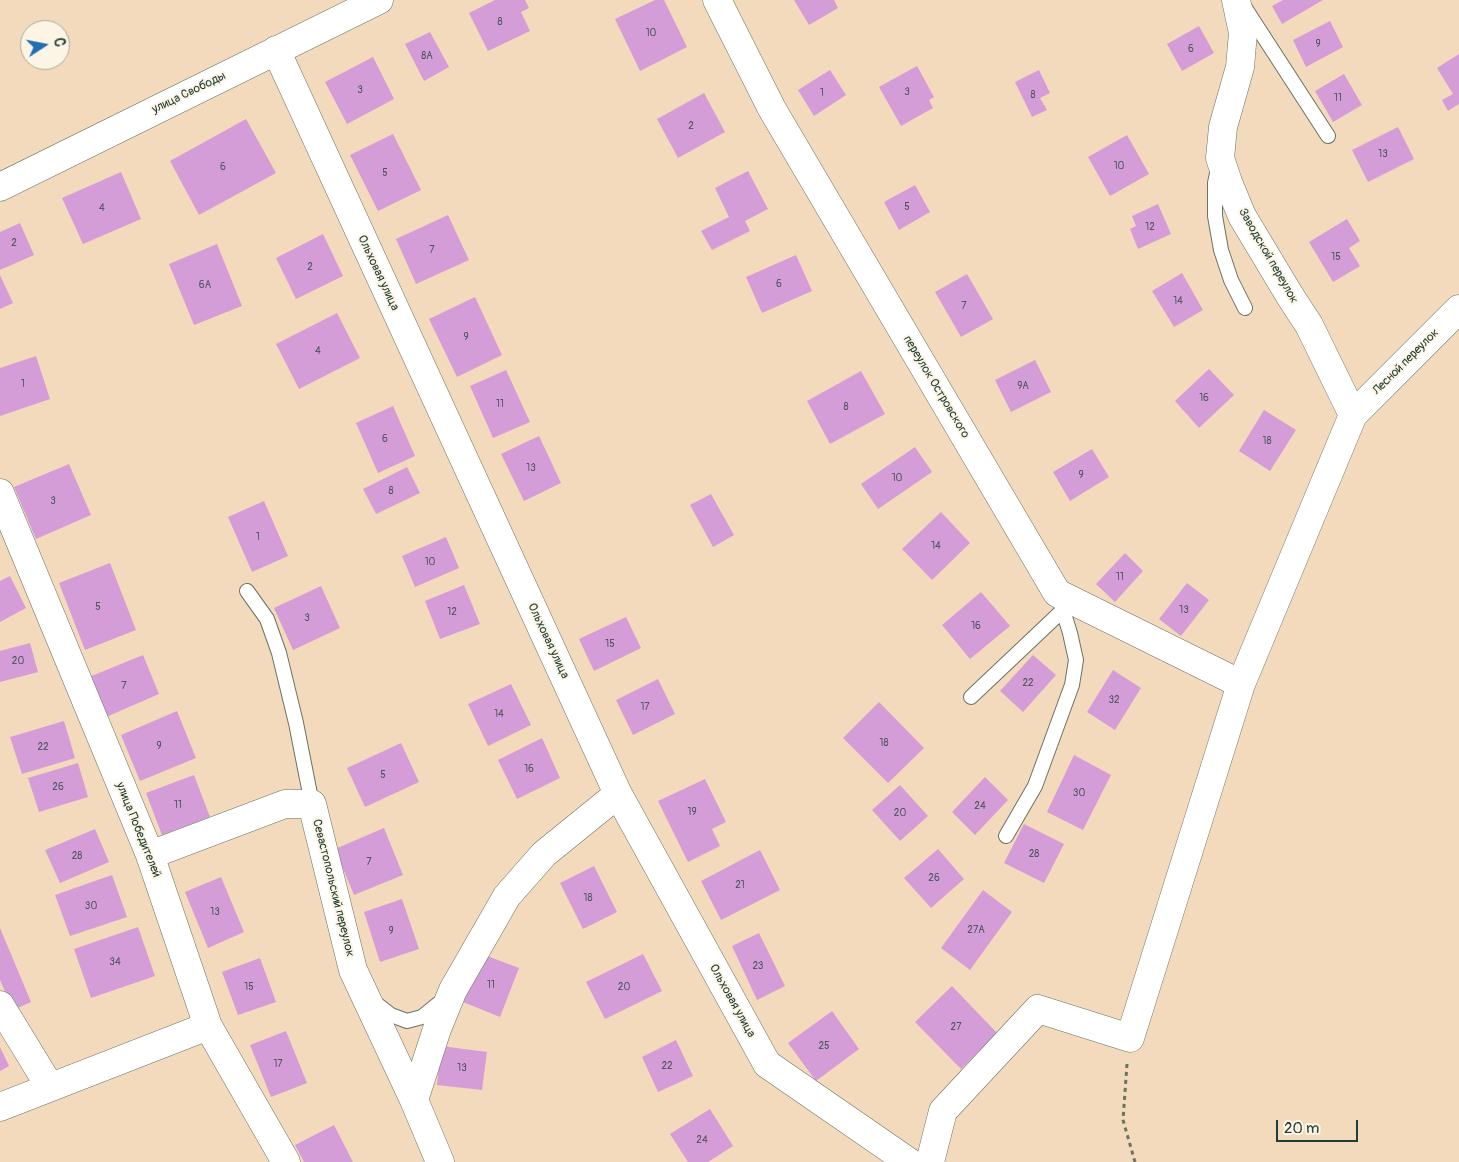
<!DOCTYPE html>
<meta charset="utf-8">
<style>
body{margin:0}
#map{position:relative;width:1459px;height:1162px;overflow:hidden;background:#f3dabc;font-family:Pangolin,sans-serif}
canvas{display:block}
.north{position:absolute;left:20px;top:20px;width:50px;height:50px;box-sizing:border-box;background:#fcf5e5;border:1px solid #a4ab9e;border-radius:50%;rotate:79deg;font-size:14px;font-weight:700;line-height:20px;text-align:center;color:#1f3d34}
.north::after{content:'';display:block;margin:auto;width:18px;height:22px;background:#1f6fb2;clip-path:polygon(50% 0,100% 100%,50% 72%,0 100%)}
.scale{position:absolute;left:1276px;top:1120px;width:82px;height:22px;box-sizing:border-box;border:2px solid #1f3d34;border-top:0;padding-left:6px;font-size:15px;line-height:18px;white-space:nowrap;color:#1f3d34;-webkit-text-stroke:4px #fcf5e5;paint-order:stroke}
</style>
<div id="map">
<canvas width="1459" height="1162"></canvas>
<div class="north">С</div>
<div class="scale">20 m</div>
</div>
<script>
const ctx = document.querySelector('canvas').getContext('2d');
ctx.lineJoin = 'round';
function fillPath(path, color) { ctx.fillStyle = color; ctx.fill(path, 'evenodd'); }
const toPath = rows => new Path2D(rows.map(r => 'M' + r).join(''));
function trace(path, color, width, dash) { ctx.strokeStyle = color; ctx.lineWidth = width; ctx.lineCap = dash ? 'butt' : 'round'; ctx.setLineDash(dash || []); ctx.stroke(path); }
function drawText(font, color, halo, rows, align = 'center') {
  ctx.font = font + ' Pangolin,sans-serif'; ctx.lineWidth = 4; ctx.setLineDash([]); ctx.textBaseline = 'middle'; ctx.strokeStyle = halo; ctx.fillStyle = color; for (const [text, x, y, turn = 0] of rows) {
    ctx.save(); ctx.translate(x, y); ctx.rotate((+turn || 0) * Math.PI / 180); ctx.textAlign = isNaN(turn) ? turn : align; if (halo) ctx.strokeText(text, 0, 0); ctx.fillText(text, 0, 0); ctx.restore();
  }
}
const building = toPath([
 [495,0,525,0,529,8,521,12,530,31,488,51,469,13],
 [655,0,664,0,687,47,640,71,615,19],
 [794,0,834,0,838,8,809,25],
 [1283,0,1323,0,1282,24,1272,6],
 [1330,21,1343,47,1306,67,1293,40],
 [1199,26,1214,53,1182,71,1167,44],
 [430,32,449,67,424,81,405,44],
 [1459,54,1459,104,1448,111,1442,100,1453,94,1437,68],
 [373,57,394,99,347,124,325,82],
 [917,66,934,97,929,100,933,108,901,126,879,87],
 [830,70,846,95,814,116,798,90],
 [1039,70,1050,93,1040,98,1047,110,1032,117,1015,82],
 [1344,74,1362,105,1333,122,1315,91],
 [704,93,725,132,678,158,657,119],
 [246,119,276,173,199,215,170,161],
 [1398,127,1414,159,1368,182,1352,150],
 [393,134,421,190,378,211,350,155],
 [1127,135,1149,174,1110,196,1088,157],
 [748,171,768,209,745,221,750,231,712,250,701,231,729,217,715,188],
 [121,172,141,219,83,244,62,198],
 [915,185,930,212,899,230,884,202],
 [1158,204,1171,234,1138,249,1130,229,1136,226,1132,216],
 [448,215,469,260,416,284,396,239],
 [1347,219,1360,241,1349,248,1360,266,1333,282,1309,242],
 [20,223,34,255,0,270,0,232],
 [323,234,343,276,296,299,276,258],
 [217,244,242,306,194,325,169,264],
 [796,255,812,291,762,313,746,277],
 [1182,273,1203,310,1174,327,1152,291],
 [967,274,993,319,961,337,935,292],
 [0,275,13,303,0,309],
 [475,297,502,355,457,377,429,319],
 [337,313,360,358,299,389,276,344],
 [36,356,50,399,0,416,0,368],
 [1035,360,1051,392,1011,412,995,380],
 [1209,369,1234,395,1199,428,1175,401],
 [506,370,530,422,493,438,470,386],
 [861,371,885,414,830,444,807,401],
 [393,406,415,456,378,473,356,423],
 [1264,410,1296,430,1270,471,1239,451],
 [539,436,561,483,524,501,501,454],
 [915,447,932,472,878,509,861,484],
 [1092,449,1109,477,1070,501,1053,472],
 [69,464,91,515,36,539,14,487],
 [407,467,420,493,376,514,363,489],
 [711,494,734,535,713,547,690,505],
 [264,501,288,556,252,572,228,517],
 [941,512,970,543,932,580,902,549],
 [446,537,459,568,415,587,402,556],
 [1125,553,1143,571,1115,602,1096,584],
 [110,563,136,630,85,650,59,583],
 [10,576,26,608,0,622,0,581],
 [1187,583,1209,600,1181,636,1159,619],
 [464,585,480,624,440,639,425,601],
 [321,586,340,628,293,650,274,608],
 [981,592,1010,626,970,659,942,625],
 [626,617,641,648,594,671,579,639],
 [30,643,38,672,0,682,0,651],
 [143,655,159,694,106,717,89,677],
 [1033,655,1056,675,1023,712,1000,691],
 [1113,670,1141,688,1115,730,1087,712],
 [658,679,675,714,633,735,616,700],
 [511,684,531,725,488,746,468,704],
 [879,702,924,748,888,783,843,738],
 [177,711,196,758,140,781,121,735],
 [64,721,75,758,22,774,10,737],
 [542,738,560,778,517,799,498,760],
 [401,743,419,782,365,807,347,768],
 [1074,755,1111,775,1083,830,1047,812],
 [78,763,88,797,39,812,28,778],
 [194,775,210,817,162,835,146,793],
 [985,777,1008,800,975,835,952,812],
 [705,779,726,822,712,829,720,846,688,862,658,801],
 [900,785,928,816,900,841,872,810],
 [1024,824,1064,844,1044,883,1004,863],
 [384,828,403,875,354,895,335,849],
 [95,829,109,862,60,883,45,850],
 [938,849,964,879,931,908,904,878],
 [760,850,780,890,721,920,701,881],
 [594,866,617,912,583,929,560,883],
 [112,875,127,917,70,936,55,895],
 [221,877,244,932,208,948,185,892],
 [983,890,1012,912,970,970,941,948],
 [402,899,419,949,380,962,364,912],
 [138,927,155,976,91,998,74,949],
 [0,928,31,1002,13,1010,0,980],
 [759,933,785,986,757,1000,732,946],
 [482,954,519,968,500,1017,463,1002],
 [643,954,662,991,605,1019,586,982],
 [260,958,276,1002,238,1015,222,972],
 [952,986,997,1033,961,1069,915,1022],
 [832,1011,859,1049,816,1081,788,1043],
 [286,1031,307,1083,271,1097,250,1045],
 [676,1040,693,1076,658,1092,642,1057],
 [441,1046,487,1052,482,1090,437,1085],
 [0,1047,9,1066,0,1071],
 [710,1109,733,1146,708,1162,688,1162,670,1134],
 [334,1125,353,1162,304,1162,295,1145]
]);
const path = toPath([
 [1127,1064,1123,1120,1135,1162]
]);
const lane = toPath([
 [1245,8,1328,136],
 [1218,169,1215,183,1215,216,1221,250,1231,280,1245,308],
 [247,591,267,619,279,653,296,723,312,804],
 [971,697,1063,610],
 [1006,836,1035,786,1072,685,1076,660,1070,633,1058,594],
 [374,1002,391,1015,407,1021,422,1017,443,1000]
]);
const street = toPath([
 [717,0,772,109,1057,593,1241,684],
 [1236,0,1243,33,1240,67,1223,127,1220,158,1228,182,1242,216,1290,296,1309,325,1353,415],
 [276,50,618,794,767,1064,909,1162],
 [0,187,379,0],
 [0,493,150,855,208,1026,286,1162],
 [150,855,285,804,312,804,353,970,414,1100],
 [0,1005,50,1087],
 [0,1107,208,1026],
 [440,1162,414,1100,437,1029,453,990,507,896,544,854,618,794],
 [930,1162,943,1111,1038,1009,1130,1038,1241,684,1353,415,1459,309]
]);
const numberNames = [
 ["8",500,22],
 ["10",651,33],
 ["9",1318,44],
 ["6",1191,49],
 ["8А",427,56],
 ["3",360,90],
 ["3",907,92],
 ["1",822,93],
 ["8",1033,95],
 ["11",1338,98],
 ["2",691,126],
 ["13",1383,154],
 ["10",1119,166],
 ["6",223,167],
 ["5",385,173],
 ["5",907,207],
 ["4",102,208],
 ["12",1150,227],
 ["2",14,243],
 ["7",432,250],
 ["15",1336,257],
 ["2",310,267],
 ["6",779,284],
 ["6А",205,285],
 ["14",1178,301],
 ["7",964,306],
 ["9",466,337],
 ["4",318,351],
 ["1",23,384],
 ["9А",1023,386],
 ["16",1204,398],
 ["11",500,404],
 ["8",846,407],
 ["6",385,439],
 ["18",1267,441],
 ["13",531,468],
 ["9",1081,475],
 ["10",897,478],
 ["8",391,491],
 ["3",53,501],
 ["1",258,537],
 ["14",936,546],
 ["10",430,562],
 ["11",1120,577],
 ["5",98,607],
 ["13",1184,610],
 ["12",452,612],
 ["3",307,618],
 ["16",976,626],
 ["15",610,644],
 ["20",18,661],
 ["22",1028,683],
 ["7",124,686],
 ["32",1114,700],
 ["17",645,707],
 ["14",499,714],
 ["18",884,743],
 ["9",159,746],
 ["22",43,747],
 ["16",529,769],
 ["5",383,775],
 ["26",58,787],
 ["30",1079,793],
 ["11",178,805],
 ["24",980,806],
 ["19",692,812],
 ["20",900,813],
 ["28",1034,854],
 ["28",77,856],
 ["7",369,862],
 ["26",934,878],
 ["21",740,885],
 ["18",588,898],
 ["30",91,906],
 ["13",215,912],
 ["27А",976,930],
 ["9",391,931],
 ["34",115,962],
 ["23",758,966],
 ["11",491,985],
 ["15",249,987],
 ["20",624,987],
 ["27",956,1027],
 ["25",824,1046],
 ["17",278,1064],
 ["22",667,1066],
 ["13",462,1068],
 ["24",702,1140]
];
const streetNames = [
 ["улица Свободы",189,93,-26],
 ["Заводской переулок",1268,256,60],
 ["Ольховая улица",378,273,65],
 ["Лесной переулок",1406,362,-45],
 ["переулок Островского",936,387,59],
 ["Ольховая улица",548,641,65],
 ["улица Победителей",138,830,68],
 ["Севастопольский переулок",333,888,76],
 ["Ольховая улица",732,1001,61]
];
fillPath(building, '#d49dd7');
trace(lane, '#697464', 16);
trace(street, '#697464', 29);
trace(path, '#697464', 3, [4, 4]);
trace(lane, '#fff', 14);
trace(street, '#fff', 28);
drawText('10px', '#4c555d', null, numberNames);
drawText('12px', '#1f3d34', '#fcf5e5', streetNames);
</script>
